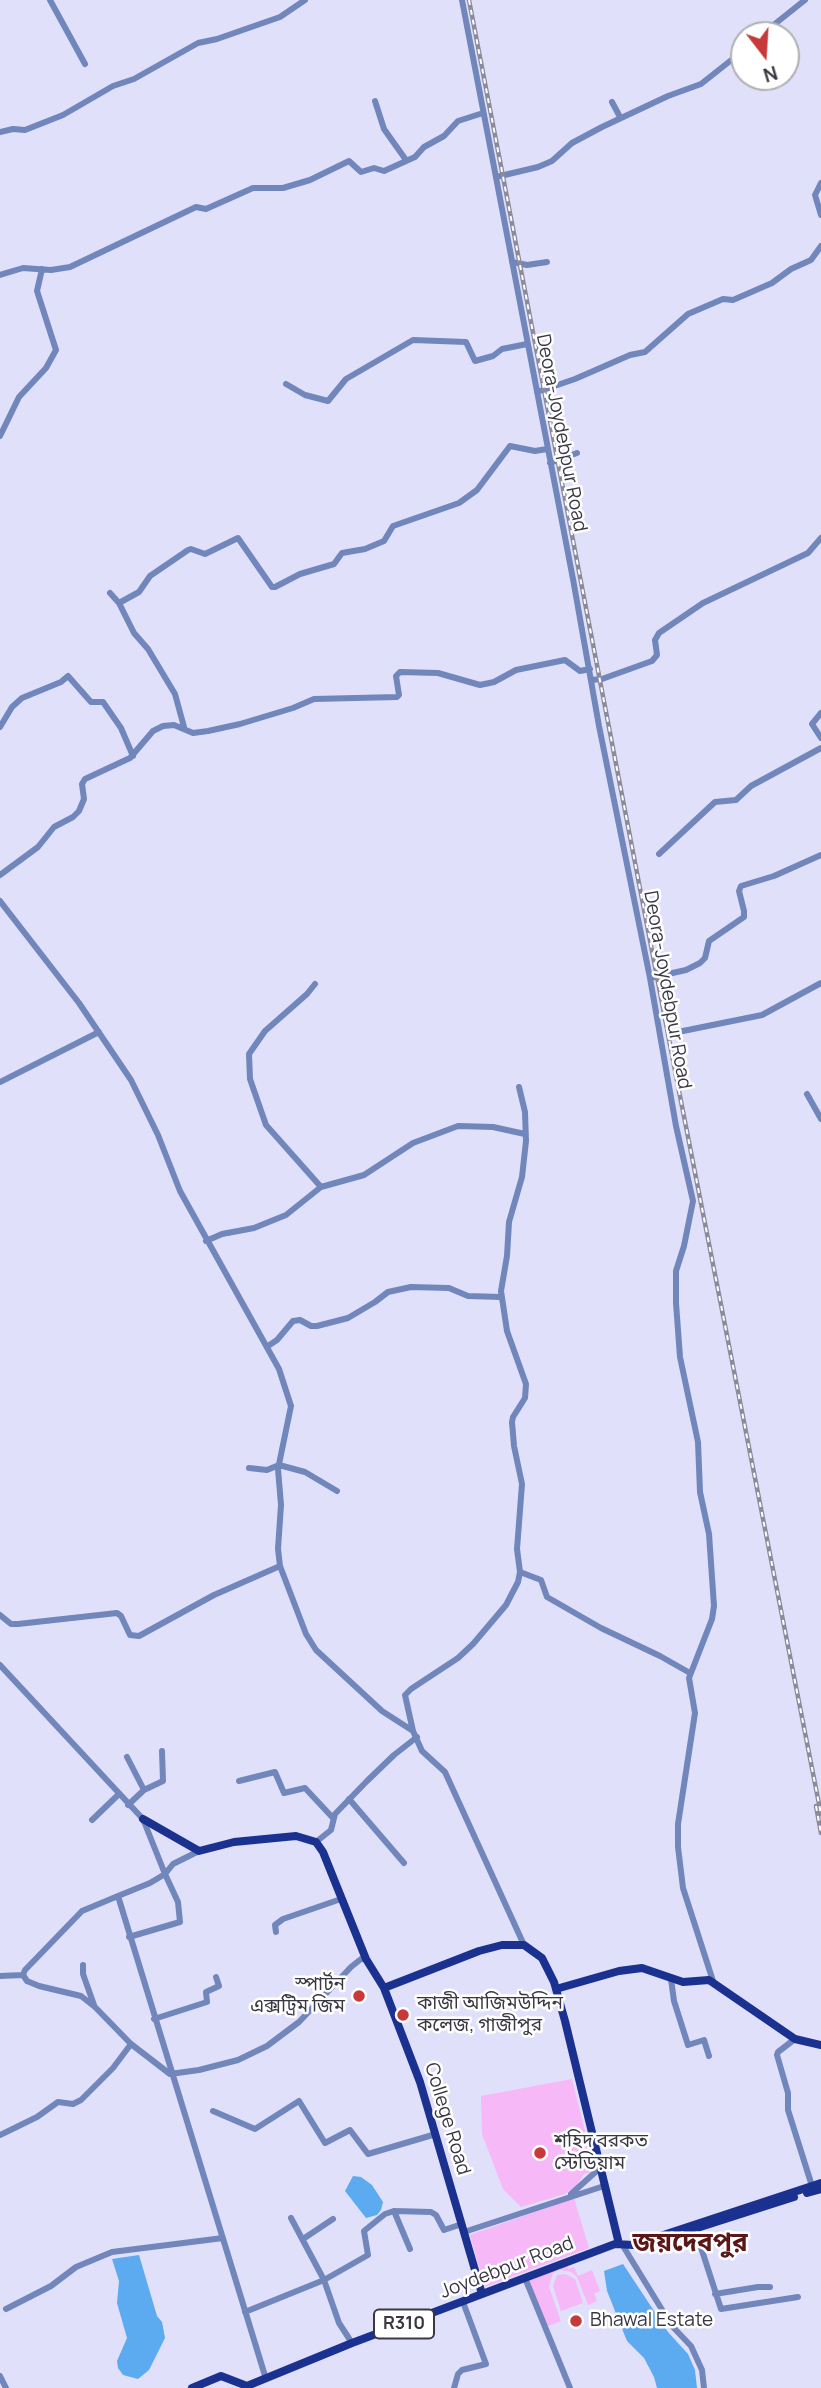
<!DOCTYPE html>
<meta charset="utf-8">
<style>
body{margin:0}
#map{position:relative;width:821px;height:2388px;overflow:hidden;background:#e1e0fa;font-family:Manrope,sans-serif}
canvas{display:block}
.north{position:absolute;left:730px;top:21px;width:70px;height:70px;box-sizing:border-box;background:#fff;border:2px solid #b0afb3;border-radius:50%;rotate:163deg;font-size:19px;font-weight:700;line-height:28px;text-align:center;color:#393842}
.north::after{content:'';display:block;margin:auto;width:24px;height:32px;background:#c83939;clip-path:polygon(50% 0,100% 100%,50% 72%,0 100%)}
</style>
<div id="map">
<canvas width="821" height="2388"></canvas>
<div class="north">N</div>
</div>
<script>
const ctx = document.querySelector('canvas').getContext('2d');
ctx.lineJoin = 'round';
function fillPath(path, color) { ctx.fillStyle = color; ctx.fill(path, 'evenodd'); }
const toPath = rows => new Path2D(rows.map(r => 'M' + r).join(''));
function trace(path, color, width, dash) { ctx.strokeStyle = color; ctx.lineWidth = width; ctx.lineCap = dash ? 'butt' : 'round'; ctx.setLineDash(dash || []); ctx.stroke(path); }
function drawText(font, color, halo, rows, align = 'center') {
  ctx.font = font + ' Manrope,"Noto Sans Bengali",sans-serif'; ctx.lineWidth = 5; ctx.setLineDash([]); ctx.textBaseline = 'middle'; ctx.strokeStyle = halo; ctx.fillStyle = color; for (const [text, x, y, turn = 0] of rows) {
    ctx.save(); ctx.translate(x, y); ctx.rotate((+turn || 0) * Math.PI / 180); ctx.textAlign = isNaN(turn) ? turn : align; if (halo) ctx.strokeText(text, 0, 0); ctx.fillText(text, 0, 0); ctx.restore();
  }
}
const green = toPath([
 [572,2079,595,2171,584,2174,577,2185,565,2194,521,2207,503,2189,482,2134,481,2096],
 [574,2198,589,2248,485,2287,470,2235],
 [567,2265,569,2269,574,2267,578,2276,592,2270,600,2291,594,2294,597,2301,588,2305,577,2277,571,2272,561,2270,560,2267],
 [556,2268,557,2271,553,2273,549,2287,561,2321,546,2327,528,2279],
 [565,2274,575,2279,583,2303,561,2311,553,2286,557,2275]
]);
const water = toPath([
 [353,2176,361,2177,372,2185,383,2202,381,2210,377,2215,366,2218,345,2191],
 [139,2255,157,2316,162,2322,165,2338,149,2370,138,2379,123,2375,118,2368,117,2361,127,2338,117,2303,119,2281,112,2259],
 [623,2264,668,2332,688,2354,695,2370,697,2388,657,2388,654,2377,644,2358,627,2341,607,2291,604,2271]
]);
const minor = toPath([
 [50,0,85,64],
 [462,0,573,579,599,726,650,978,676,1126,693,1201,684,1246,676,1271,676,1303,680,1357,698,1442,700,1492,709,1534,714,1606,712,1619,689,1678,695,1713,678,1824,678,1847,683,1888,713,1981],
 [761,35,805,0],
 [375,101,384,129,406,160],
 [612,102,620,117],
 [0,132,13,129,25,130,63,115,113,86,134,79,198,43,217,39,280,17,305,0],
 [496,177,538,167,552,161,572,143,602,127,668,96,701,84,744,50],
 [821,183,815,195,821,215],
 [512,262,527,265,547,262],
 [0,275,23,268,51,270,70,267,196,207,206,209,253,188,283,188,310,180,349,161,361,172,374,168,384,171,415,157,424,147,444,136,458,121,483,113],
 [286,384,305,395,328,401,346,379,413,340,466,342,475,361,493,356,502,349,527,344],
 [537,392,575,379,630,355,645,352,688,314,723,299,733,300,772,283,791,269,811,260,821,246],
 [0,436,19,397,46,368,56,350,37,291,42,269],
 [550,463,577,453],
 [110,593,119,603,134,633,148,649,175,694,184,727],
 [119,603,139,592,150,576,188,550,191,549,205,554,238,538,272,587,275,587,300,574,334,564,342,553,365,549,384,541,393,526,459,503,477,490,510,446,535,451,547,449],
 [591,680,602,679,652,661,657,655,655,640,659,633,703,603,808,553,821,538],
 [821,713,812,724,821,738],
 [0,727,12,707,22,698,61,682,68,676,91,702,103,702,121,728,133,756],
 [659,854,715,802,736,800,751,786,821,748],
 [0,875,38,847,54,827,73,817,79,811,84,799,82,784,85,779,130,758,153,731,163,726,174,725,193,733,208,731,240,724,293,708,314,699,397,697,399,695,396,676,400,672,438,673,480,685,494,682,516,670,565,660,580,671,590,669],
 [0,901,79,1003,131,1080,158,1135,180,1191,279,1369,291,1406,278,1469,281,1505,278,1549,280,1566,306,1634,316,1650,382,1711,413,1731],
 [650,978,686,970,700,963,705,958,709,941,744,917,744,911,739,891,741,886,774,876,821,855],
 [315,984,307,994,265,1031,249,1054,250,1079,266,1125,321,1187],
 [678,1032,762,1015,821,983],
 [0,1082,99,1032],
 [519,1087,525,1112,526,1141,522,1177,509,1222,507,1256,501,1291,507,1331,526,1384,525,1398,513,1417,512,1422,514,1446,522,1484,517,1549,520,1572,518,1582,506,1605,473,1644,458,1658,411,1689,405,1695,413,1731,422,1751,445,1772,524,1945],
 [807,1094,821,1119],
 [206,1241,222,1234,254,1228,286,1215,321,1187,364,1175,413,1143,458,1126,493,1127,525,1134],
 [268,1346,277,1340,293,1321,300,1320,311,1326,317,1326,348,1318,375,1302,388,1292,411,1287,449,1288,468,1296,501,1297],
 [249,1468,267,1470,279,1465,305,1472,337,1491],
 [520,1572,541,1580,547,1597,601,1628,660,1656,690,1673],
 [0,1615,11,1624,18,1624,117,1613,121,1616,130,1635,139,1636,214,1595,280,1566],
 [0,1665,143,1819,165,1874,150,1883,118,1896,266,2379],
 [127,1757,144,1790],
 [239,1781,275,1772,284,1793,305,1788,333,1818],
 [349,1799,404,1863],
 [128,1805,144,1790,163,1781,162,1751],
 [92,1820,119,1794],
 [316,1842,331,1830,335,1814,367,1781,394,1755,417,1737],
 [118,1896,82,1911,25,1970,23,1975,27,1981,39,1986,81,1996,95,2007,131,2044,170,2074,199,2070,238,2060,267,2046,299,2022,351,1967,361,1959,366,1959],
 [276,1932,275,1925,283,1919,341,1899],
 [129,1937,180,1922,178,1902,165,1874,173,1864,199,1851],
 [83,1965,83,1974,94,2005],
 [0,1976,23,1975],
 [671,1979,674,2001,688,2045,704,2040,709,2056],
 [154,2019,207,2002,206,1992,219,1986,216,1977],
 [795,2039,778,2052,777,2055,788,2093,788,2110,812,2186],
 [213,2111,255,2129,299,2101,325,2143,350,2130,368,2154,436,2134],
 [0,2135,37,2117,58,2102,73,2104,81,2100,113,2068,131,2044],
 [571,2194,600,2168],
 [394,2211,431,2212,436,2215,444,2230,462,2224],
 [291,2218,324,2280,339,2323,352,2343],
 [695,2229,721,2309,798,2297],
 [464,2232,604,2186],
 [303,2239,333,2219],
 [623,2246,672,2326,691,2346,702,2370,704,2388],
 [525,2278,570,2388],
 [715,2294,758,2287,770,2287],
 [6,2309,51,2286,76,2267,112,2252,223,2238],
 [245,2312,324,2280,368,2255,364,2231,385,2214,394,2211,410,2249],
 [0,2376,6,2388],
 [454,2388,458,2374,462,2370,486,2364,463,2302]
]);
const major = toPath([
 [143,1819,199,1851,234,1842,296,1836,316,1842,323,1852,366,1959,384,1988,420,2082,482,2294],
 [384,1988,479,1951,502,1945,524,1945,542,1958,554,1982,565,2021,619,2244],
 [556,1989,619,1971,642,1968,683,1982,709,1980,795,2039,821,2045],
 [807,2193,821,2189],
 [683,2230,691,2230,794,2197],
 [192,2388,221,2376,247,2386,352,2343,615,2244,633,2245,821,2183]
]);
const rail = toPath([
 [469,0,678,1086,821,1814],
 [816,1806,821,1833]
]);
const markers = [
 [359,1996,7,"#c83939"],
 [403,2015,7,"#c83939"],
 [540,2153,7,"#c83939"],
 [576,2321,7,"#c83939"]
];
const shields = [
 [404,2324,60]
];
const shieldNames = [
 ["R310",404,2324]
];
const streetNames = [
 ["Deora-Joydebpur Road",561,433,79],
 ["Deora-Joydebpur Road",667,990,80],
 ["College Road",447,2119,73],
 ["Joydebpur Road",507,2268,-21]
];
const poiNames = [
 ["স্পার্টন",345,1985,"right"],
 ["এক্সট্রিম জিম",345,2007,"right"],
 ["কাজী আজিমউদ্দিন",417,2004],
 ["কলেজ, গাজীপুর",417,2026],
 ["শহিদ বরকত",554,2142],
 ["স্টেডিয়াম",554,2164],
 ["Bhawal Estate",590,2321]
];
const districtNames = [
 ["জয়দেবপুর",690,2244]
];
fillPath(green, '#f6b8f7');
fillPath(water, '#5caaef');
trace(minor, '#7186bb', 6);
trace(major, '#1a3190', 8);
trace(rail, '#8c8b9d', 4.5);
trace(rail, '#fff', 2, [5]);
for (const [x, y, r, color] of markers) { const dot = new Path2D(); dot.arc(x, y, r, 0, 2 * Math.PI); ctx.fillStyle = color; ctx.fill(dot); trace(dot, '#fff', 2.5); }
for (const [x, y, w] of shields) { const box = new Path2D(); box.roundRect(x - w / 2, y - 14.5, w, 29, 5); ctx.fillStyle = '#fff'; ctx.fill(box); trace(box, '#393842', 2); }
drawText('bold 18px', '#393842', null, shieldNames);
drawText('19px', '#393842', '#fff', streetNames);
drawText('19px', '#393842', '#fff', poiNames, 'left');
drawText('bold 26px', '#5b1717', '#fff', districtNames);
</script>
